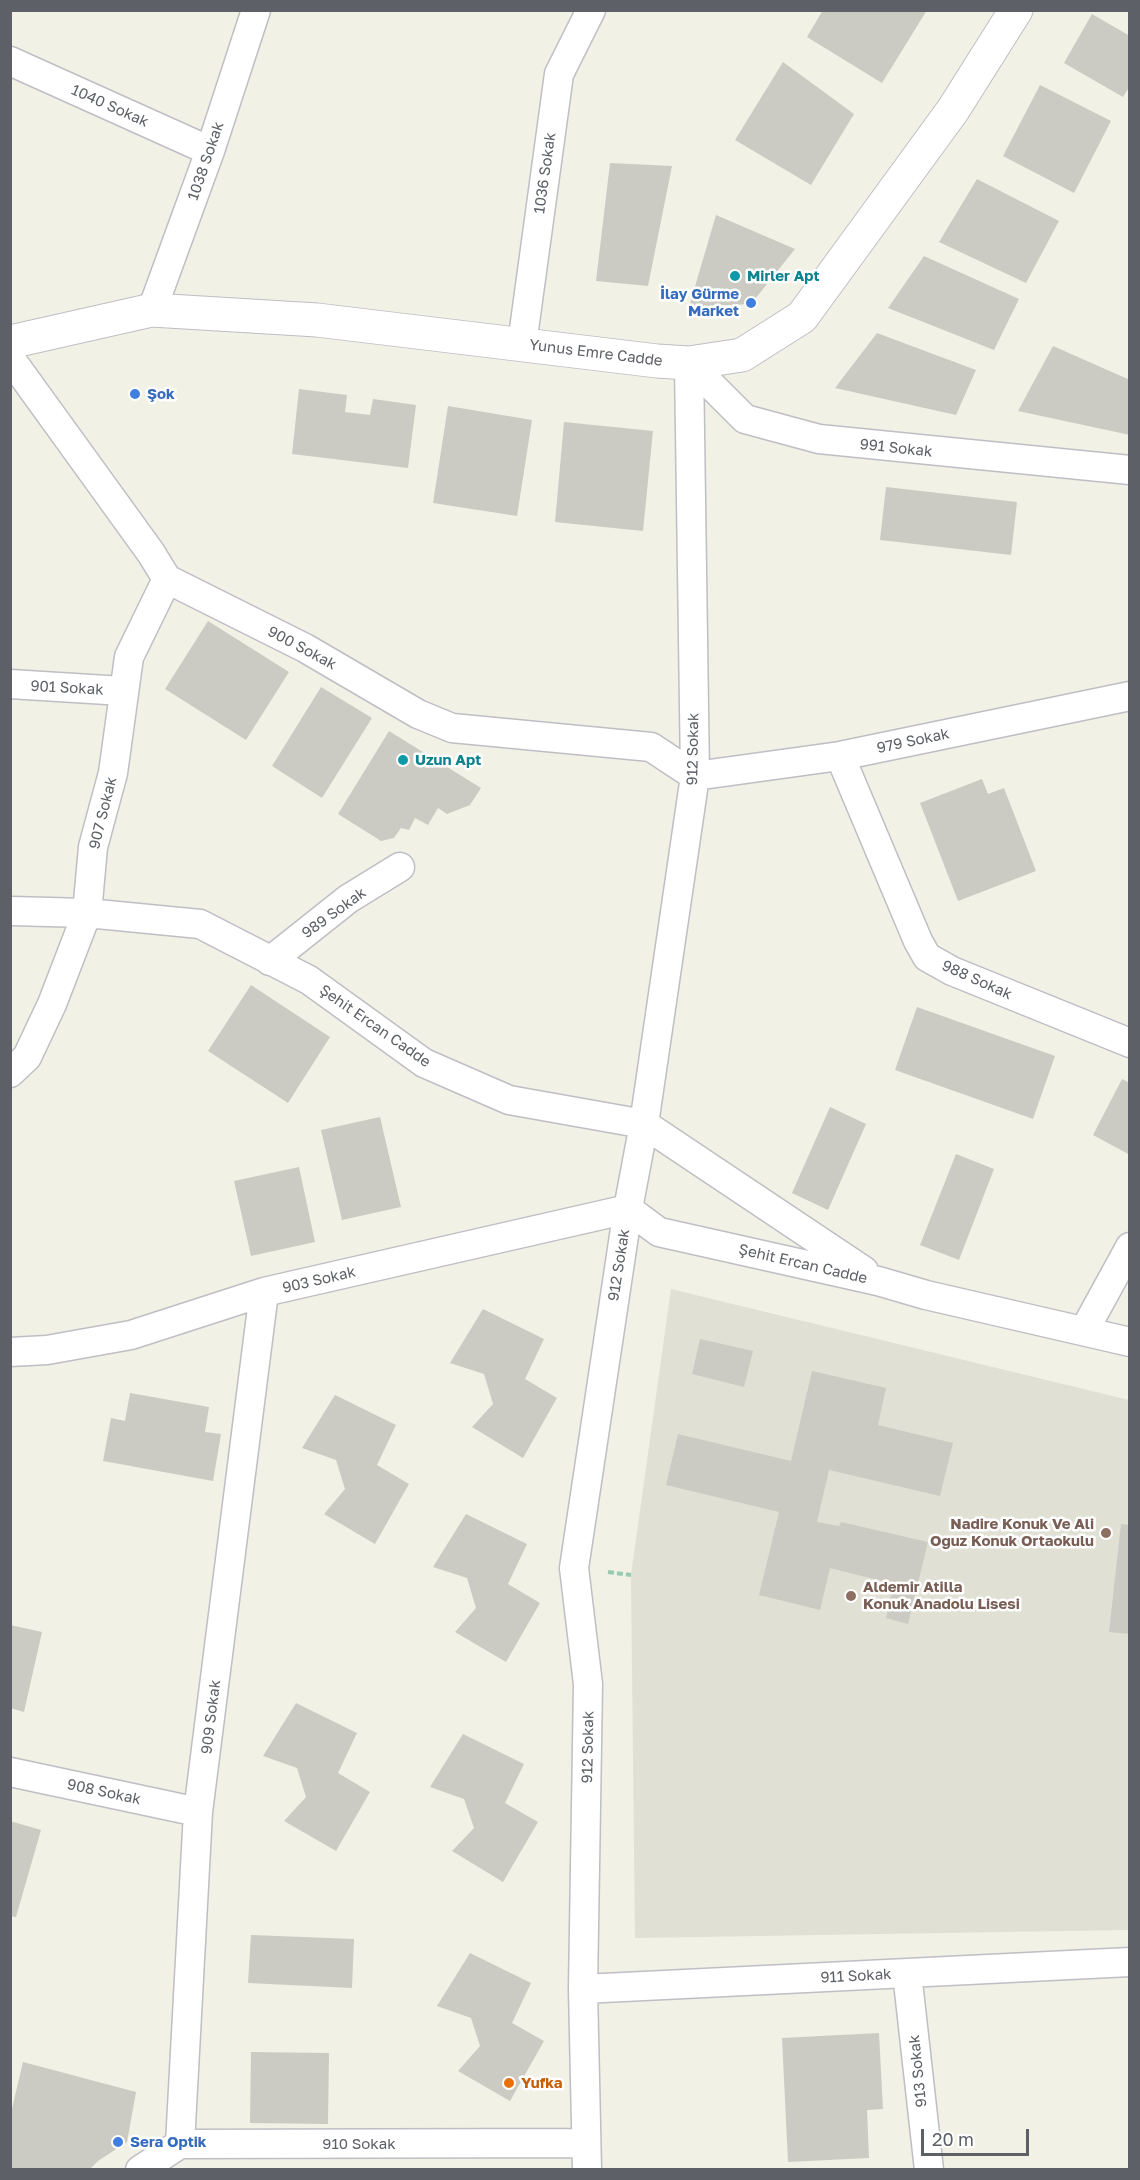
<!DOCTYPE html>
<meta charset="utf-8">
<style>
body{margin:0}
#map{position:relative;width:1140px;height:2180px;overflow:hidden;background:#f1f1e6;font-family:"Golos Text",sans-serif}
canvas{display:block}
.frame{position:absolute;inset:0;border:12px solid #5e6067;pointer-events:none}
.scale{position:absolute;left:921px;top:2129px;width:108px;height:27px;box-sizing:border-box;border:3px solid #5e6067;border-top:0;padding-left:8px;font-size:18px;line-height:21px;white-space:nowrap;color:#5e6067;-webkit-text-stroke:4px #fff;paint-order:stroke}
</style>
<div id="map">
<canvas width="1140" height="2180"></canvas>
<div class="frame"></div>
<div class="scale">20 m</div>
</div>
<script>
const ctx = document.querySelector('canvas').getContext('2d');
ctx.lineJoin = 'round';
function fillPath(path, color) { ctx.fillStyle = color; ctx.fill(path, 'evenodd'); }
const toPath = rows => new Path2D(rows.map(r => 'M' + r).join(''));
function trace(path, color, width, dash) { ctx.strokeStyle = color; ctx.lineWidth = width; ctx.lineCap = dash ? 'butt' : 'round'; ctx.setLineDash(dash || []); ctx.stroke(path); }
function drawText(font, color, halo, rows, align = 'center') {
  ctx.font = font + ' "Golos Text",sans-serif'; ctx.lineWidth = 5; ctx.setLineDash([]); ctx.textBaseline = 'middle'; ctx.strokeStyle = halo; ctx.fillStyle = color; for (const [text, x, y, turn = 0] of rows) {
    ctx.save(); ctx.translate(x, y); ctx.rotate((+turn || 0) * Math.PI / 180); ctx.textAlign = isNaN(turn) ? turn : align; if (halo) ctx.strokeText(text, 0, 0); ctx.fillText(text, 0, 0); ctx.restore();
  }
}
const education = toPath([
 [671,1289,1129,1400,1129,1930,635,1938,631,1575]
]);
const building = toPath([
 [823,10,927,10,882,83,807,37],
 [1092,14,1130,36,1130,86,1123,97,1064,63],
 [783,62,854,114,811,185,735,140],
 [1040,85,1111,121,1074,193,1003,156],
 [610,163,672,166,648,286,596,281],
 [977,179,1059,221,1026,283,939,242],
 [716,215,795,249,751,304,689,307],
 [924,256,1019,299,994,350,888,308],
 [877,333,976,370,956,415,835,388],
 [1053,346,1130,380,1130,435,1018,411],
 [299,389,347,395,345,412,370,415,373,399,416,405,408,468,292,454],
 [448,406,532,420,517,516,433,503],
 [564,422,653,431,643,531,555,522],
 [886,487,1017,502,1011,555,880,540],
 [208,621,289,672,246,740,165,689],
 [321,687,372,718,322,798,272,766],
 [389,731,481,788,470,805,447,814,438,808,428,825,415,818,409,830,401,828,394,838,381,841,338,814],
 [982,779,988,794,1004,788,1036,871,958,901,920,803],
 [251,985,330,1037,288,1103,208,1051],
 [917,1007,1055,1056,1033,1119,895,1070],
 [1122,1079,1130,1083,1130,1155,1093,1135],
 [830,1107,866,1124,828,1210,792,1193],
 [380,1117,401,1207,342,1220,321,1130],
 [956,1154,994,1169,959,1260,920,1245],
 [299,1167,315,1242,251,1256,234,1181],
 [483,1309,544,1339,525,1379,557,1398,523,1458,472,1427,493,1404,484,1374,450,1363],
 [700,1339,753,1351,744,1387,692,1374],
 [812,1371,886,1388,878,1425,953,1443,940,1496,829,1470,817,1522,839,1526,841,1522,928,1542,908,1624,886,1618,894,1584,830,1568,820,1610,759,1595,779,1512,666,1485,678,1434,791,1461],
 [130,1393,209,1407,205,1432,221,1434,213,1481,103,1461,111,1418,125,1421],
 [335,1395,396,1425,377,1465,409,1484,375,1544,324,1514,345,1489,336,1460,302,1448],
 [466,1514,527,1544,508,1584,540,1603,506,1662,455,1632,476,1608,467,1578,433,1567],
 [1121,1524,1130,1525,1130,1634,1109,1632],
 [10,1625,42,1632,24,1712,10,1708],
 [296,1703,357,1733,338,1773,370,1792,336,1851,284,1821,306,1797,297,1768,263,1756],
 [463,1734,524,1764,505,1803,538,1822,503,1882,452,1851,474,1828,464,1799,430,1787],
 [10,1821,41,1830,16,1917,10,1916],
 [251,1935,354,1939,352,1988,248,1983],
 [470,1953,531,1983,512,2023,544,2041,510,2101,458,2071,480,2046,471,2018,437,2006],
 [879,2033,883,2109,867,2110,869,2158,788,2162,782,2038],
 [251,2052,329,2053,328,2124,250,2123],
 [23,2062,136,2092,127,2142,98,2161,89,2170,10,2170,10,2117]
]);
const path = toPath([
 [608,1572,631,1575]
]);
const minor = toPath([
 [10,61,210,151],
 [152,310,210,151,256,10],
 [522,344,559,74,591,10],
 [10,358,151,553,167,579,305,648,418,714,452,728,651,747,695,776,840,756,1130,696],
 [689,363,745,419,819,439,1130,470],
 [10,684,123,691],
 [840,756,918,941,927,957,952,971,1130,1043],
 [10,911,87,913,200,924,309,980,424,1063,509,1100,644,1124,864,1271],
 [270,961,348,899,400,867],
 [10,1073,27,1057,52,1004,87,913,93,847,113,773,129,657,167,579],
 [1084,1331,1130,1247],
 [10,1352,47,1350,131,1335,264,1292,628,1209,659,1232,878,1281,926,1295,1130,1342],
 [10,1772,198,1812],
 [907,1973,929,2170],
 [583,1989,1130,1962],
 [180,2144,198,1812,264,1292],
 [140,2170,180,2144,586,2143],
 [587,2170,583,1989,588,1684,574,1568,628,1209,644,1124,695,776,689,363]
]);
const tertiary = toPath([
 [10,342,152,310,317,320,657,361,689,363,742,355,802,317,953,110,1016,10]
]);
const markers = [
 [735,276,6,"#0f9aa8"],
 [751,303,6,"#3f7fe0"],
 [135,394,6,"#3f7fe0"],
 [403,760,6,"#0f9aa8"],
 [1106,1533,6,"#8d6e63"],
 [851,1596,6,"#8d6e63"],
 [509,2083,6,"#e8710a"],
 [118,2142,6,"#3f7fe0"]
];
const streetNames = [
 ["1040 Sokak",110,106,24],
 ["1038 Sokak",206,161,-71],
 ["1036 Sokak",545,173,-82],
 ["Yunus Emre Cadde",596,353,7],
 ["991 Sokak",896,448,6],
 ["900 Sokak",302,648,28],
 ["901 Sokak",67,688,3],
 ["979 Sokak",913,741,-12],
 ["912 Sokak",693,749,-89],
 ["907 Sokak",103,813,-76],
 ["989 Sokak",334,913,-36],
 ["988 Sokak",977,980,24],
 ["Şehit Ercan Cadde",375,1026,35],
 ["Şehit Ercan Cadde",803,1264,13],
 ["912 Sokak",619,1265,-81],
 ["903 Sokak",319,1280,-13],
 ["909 Sokak",211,1717,-83],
 ["912 Sokak",588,1747,-89],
 ["908 Sokak",104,1792,12],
 ["911 Sokak",856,1976,-3],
 ["913 Sokak",918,2071,-96],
 ["910 Sokak",359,2144]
];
const cultureNames = [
 ["Mirler Apt",747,276],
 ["Uzun Apt",415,760]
];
const shopNames = [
 ["İlay Gürme",739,294,"right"],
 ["Market",739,311,"right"],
 ["Şok",147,394],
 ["Sera Optik",130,2142]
];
const educationNames = [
 ["Nadire Konuk Ve Ali",1094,1524],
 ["Oğuz Konuk Ortaokulu",1094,1541],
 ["Aldemir Atilla",863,1587,"left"],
 ["Konuk Anadolu Lisesi",863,1604,"left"]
];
const foodNames = [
 ["Yufka",521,2083]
];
fillPath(education, '#e1e0d4');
fillPath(building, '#cccbc3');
trace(minor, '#bebec5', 31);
trace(tertiary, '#bebec5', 35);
trace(path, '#9acbb2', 4, [6, 3]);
trace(minor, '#fff', 28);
trace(tertiary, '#fff', 33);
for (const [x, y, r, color] of markers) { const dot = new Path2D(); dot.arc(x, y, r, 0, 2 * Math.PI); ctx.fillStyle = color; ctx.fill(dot); trace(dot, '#fff', 2); }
drawText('15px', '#5e6067', '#fff', streetNames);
drawText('bold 15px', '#0d838f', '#fff', cultureNames, 'left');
drawText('bold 15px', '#366cbe', '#fff', shopNames, 'left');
drawText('bold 15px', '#785e54', '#fff', educationNames, 'right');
drawText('bold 15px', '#c56008', '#fff', foodNames, 'left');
</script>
